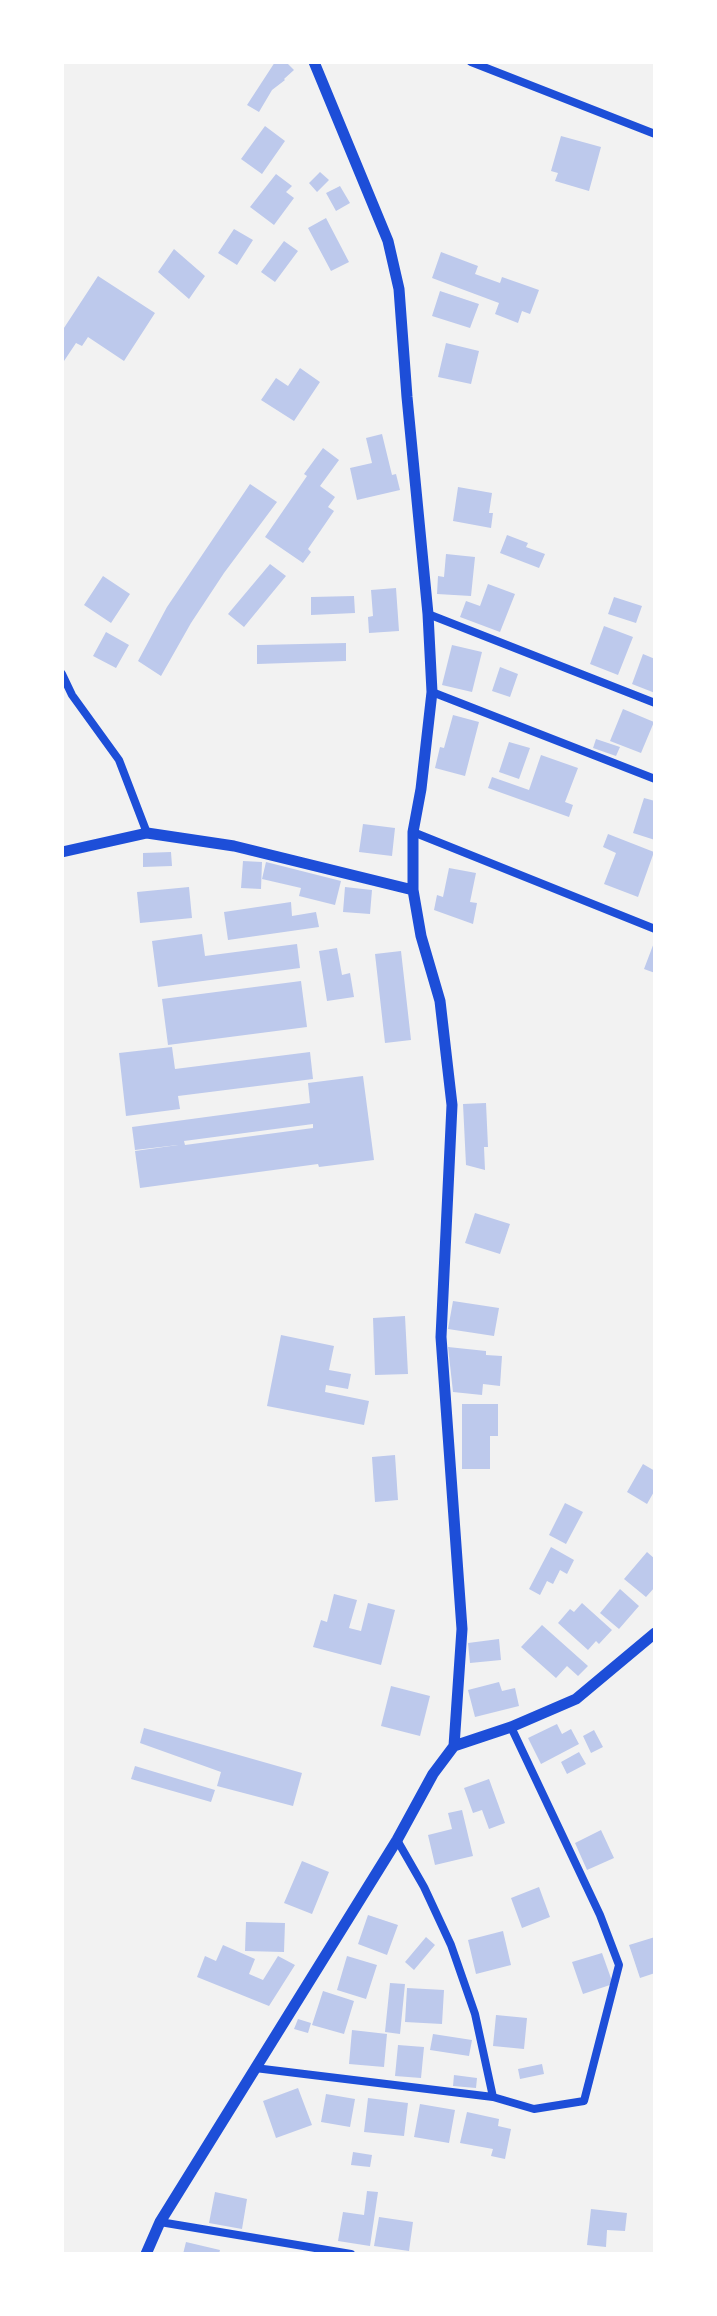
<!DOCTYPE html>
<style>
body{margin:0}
#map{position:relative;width:717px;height:2316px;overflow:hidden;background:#f2f2f2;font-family:"Varela Round",sans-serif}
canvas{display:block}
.frame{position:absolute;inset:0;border:64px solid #fff;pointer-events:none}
</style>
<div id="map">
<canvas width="717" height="2316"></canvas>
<div class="frame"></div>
</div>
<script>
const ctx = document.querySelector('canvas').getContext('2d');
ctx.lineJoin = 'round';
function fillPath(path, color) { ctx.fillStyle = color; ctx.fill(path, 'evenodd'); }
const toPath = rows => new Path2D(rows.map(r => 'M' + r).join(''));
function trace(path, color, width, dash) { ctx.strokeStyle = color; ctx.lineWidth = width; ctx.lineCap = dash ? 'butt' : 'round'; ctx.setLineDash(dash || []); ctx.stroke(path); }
const building = toPath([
 [275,62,286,62,294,70,284,79,285,80,272,90,259,112,247,105],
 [265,126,285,141,262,174,241,159],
 [561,136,601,147,589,191,555,181,558,173,551,171],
 [320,172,329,180,317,192,309,183],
 [276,174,292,186,286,192,294,198,274,225,250,207],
 [340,186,350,203,336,211,326,193],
 [326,218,349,262,331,271,308,228],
 [234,229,253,240,237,265,218,253],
 [284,241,298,251,275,282,261,272],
 [174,249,205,276,189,299,158,272],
 [441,252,478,266,475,274,500,283,502,277,539,290,530,314,522,311,518,323,495,314,499,303,432,278],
 [98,276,155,313,124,361,88,337,82,346,76,343,62,364,62,331],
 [440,291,479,304,470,328,432,316],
 [446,343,479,351,471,384,438,377],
 [300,368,320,382,294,421,261,400,276,378,288,386],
 [382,434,392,475,396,474,400,490,357,500,350,468,372,463,366,438],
 [323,448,339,460,320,486,335,497,328,507,334,511,308,549,311,552,303,563,265,537,307,476,304,474],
 [250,484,277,502,224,573,191,623,161,676,138,661,167,607],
 [458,487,492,493,489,513,493,513,491,528,453,521],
 [507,535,528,543,526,547,545,554,539,568,500,553],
 [446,554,475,557,471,596,437,594,438,576,444,577],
 [270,564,286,576,244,627,228,614],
 [103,576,130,594,111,623,84,605],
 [488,584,515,594,500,632,460,617,466,601,480,606],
 [396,588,399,631,369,633,368,617,373,616,371,590],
 [354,596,355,613,311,615,311,597],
 [614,597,642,606,636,623,608,614],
 [604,626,633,637,618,675,590,664],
 [106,632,129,645,116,668,93,656],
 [346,643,346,661,257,664,257,645],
 [452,645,482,652,472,692,442,685],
 [643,654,655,659,655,693,632,684],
 [500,667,518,674,510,697,492,691],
 [623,709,654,722,641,753,610,741],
 [453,715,479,722,465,776,435,768,440,747,444,748],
 [596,739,620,747,616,756,593,748],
 [509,742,530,748,519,779,499,772],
 [541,755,578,768,565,802,573,805,569,817,488,788,492,777,529,790],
 [644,798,655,801,655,840,633,833],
 [363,824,395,828,392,856,359,852],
 [608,834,654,852,638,897,604,884,616,853,603,847],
 [171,852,172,866,143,867,143,853],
 [243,861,262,862,261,889,241,888],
 [266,862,341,881,335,905,299,896,301,888,262,879],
 [449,868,476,873,470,902,477,903,473,924,434,910,437,895,443,897],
 [189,887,192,918,140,923,137,892],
 [345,887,372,890,370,914,343,912],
 [291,902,292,916,316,912,319,927,228,940,224,912],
 [202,934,205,956,297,944,300,968,158,987,152,941],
 [655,940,655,973,644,969],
 [337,948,342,975,350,973,354,997,327,1001,319,951],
 [401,951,411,1040,385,1043,375,954],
 [301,981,307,1027,168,1045,162,999],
 [172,1047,175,1069,310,1052,313,1079,178,1096,180,1109,126,1116,119,1053],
 [363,1076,374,1160,319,1167,318,1164,140,1188,135,1151,178,1145,135,1150,132,1127,310,1103,308,1083],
 [313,1124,313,1128,185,1145,184,1141],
 [486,1103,488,1147,484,1147,485,1170,466,1165,463,1104],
 [475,1213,510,1224,500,1254,465,1243],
 [453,1301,499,1308,494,1336,448,1329],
 [405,1316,408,1374,375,1375,373,1318],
 [281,1335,334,1346,329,1370,351,1374,348,1389,326,1385,325,1392,369,1401,364,1425,267,1406],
 [448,1347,486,1351,486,1355,502,1356,500,1386,483,1384,482,1395,453,1392],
 [462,1404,498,1404,498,1436,490,1436,490,1469,462,1469],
 [395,1455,398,1500,375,1502,372,1457],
 [643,1464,655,1471,655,1490,647,1504,627,1492],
 [565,1503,583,1512,566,1544,549,1535],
 [551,1547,574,1560,567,1574,560,1570,553,1584,547,1581,540,1595,529,1589],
 [647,1552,655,1559,655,1587,646,1597,624,1579],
 [620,1589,639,1606,619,1629,600,1613],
 [334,1594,357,1600,349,1628,361,1631,368,1603,395,1610,381,1665,313,1647,321,1620,327,1622],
 [582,1603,612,1630,599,1644,596,1641,588,1650,558,1623,570,1609,574,1612],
 [542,1625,588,1666,578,1676,567,1666,556,1678,521,1647],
 [499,1639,501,1660,470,1663,468,1643],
 [499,1682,502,1691,515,1688,519,1706,475,1717,468,1690],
 [391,1686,430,1696,420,1736,381,1726],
 [557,1724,562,1734,571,1729,579,1744,541,1764,528,1738],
 [144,1728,302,1773,293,1806,217,1786,221,1772,140,1743],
 [594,1730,603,1747,591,1753,583,1736],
 [579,1752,586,1764,567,1774,561,1762],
 [135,1766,215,1790,211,1802,131,1779],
 [489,1779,505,1823,489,1829,482,1810,473,1813,464,1788],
 [462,1810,473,1856,435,1865,428,1835,452,1829,448,1813],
 [601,1830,614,1858,587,1870,575,1843],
 [302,1861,329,1872,312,1914,284,1903],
 [539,1887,550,1917,522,1928,511,1898],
 [368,1915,398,1925,387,1955,358,1944],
 [246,1922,285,1923,284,1952,245,1951],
 [503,1931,511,1965,476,1974,468,1940],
 [426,1937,435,1945,414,1970,405,1962],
 [655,1937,655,1973,640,1978,629,1945],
 [223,1945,255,1959,249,1974,263,1980,278,1956,295,1965,269,2006,197,1977,205,1956,216,1961],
 [602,1953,613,1984,583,1994,572,1962],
 [347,1956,377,1965,366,1999,337,1990],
 [390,1983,405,1984,400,2034,385,2032],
 [407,1988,444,1990,442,2024,405,2022],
 [323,1991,354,2001,344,2034,312,2025],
 [496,2015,527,2018,524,2049,493,2046],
 [298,2019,311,2023,308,2033,294,2029],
 [352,2030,387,2034,384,2067,349,2064],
 [433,2034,472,2040,469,2056,430,2050],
 [398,2045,424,2047,421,2078,395,2076],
 [542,2064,544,2074,520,2079,518,2069],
 [454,2075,477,2078,476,2088,453,2086],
 [298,2088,312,2125,276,2138,263,2101],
 [326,2094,355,2099,350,2127,321,2122],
 [368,2098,408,2103,404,2136,364,2132],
 [420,2104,455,2110,449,2143,414,2137],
 [467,2112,499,2119,498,2126,511,2129,505,2159,491,2156,493,2149,460,2143],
 [353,2152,372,2155,370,2167,351,2165],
 [367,2191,378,2192,370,2246,338,2241,343,2212,364,2215],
 [215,2192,247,2199,242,2229,209,2223],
 [591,2209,627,2213,625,2231,607,2230,606,2247,587,2245],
 [379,2217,413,2222,409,2251,374,2246],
 [186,2242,220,2250,219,2254,183,2254]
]);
const minor = toPath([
 [471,62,655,134],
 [428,614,655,703],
 [62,674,72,695,119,760,147,833],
 [432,692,655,779],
 [413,832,655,929],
 [397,1840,424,1887,451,1945,475,2014,493,2097],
 [255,2068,493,2097,534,2109,584,2101,619,1965,600,1915,511,1727],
 [160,2222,351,2254]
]);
const tertiary = toPath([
 [62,852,147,833,234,846,413,890],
 [454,1746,511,1727,576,1699,655,1633],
 [146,2254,160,2222,397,1840,433,1774,454,1746,462,1629,441,1337,452,1105,440,1001,421,936,413,890,413,832,421,789,432,692,428,614,407,397,399,289,388,241,314,62]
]);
fillPath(building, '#bdc9ec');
trace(minor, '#1d4ed8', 8);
trace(tertiary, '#1d4ed8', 11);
</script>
